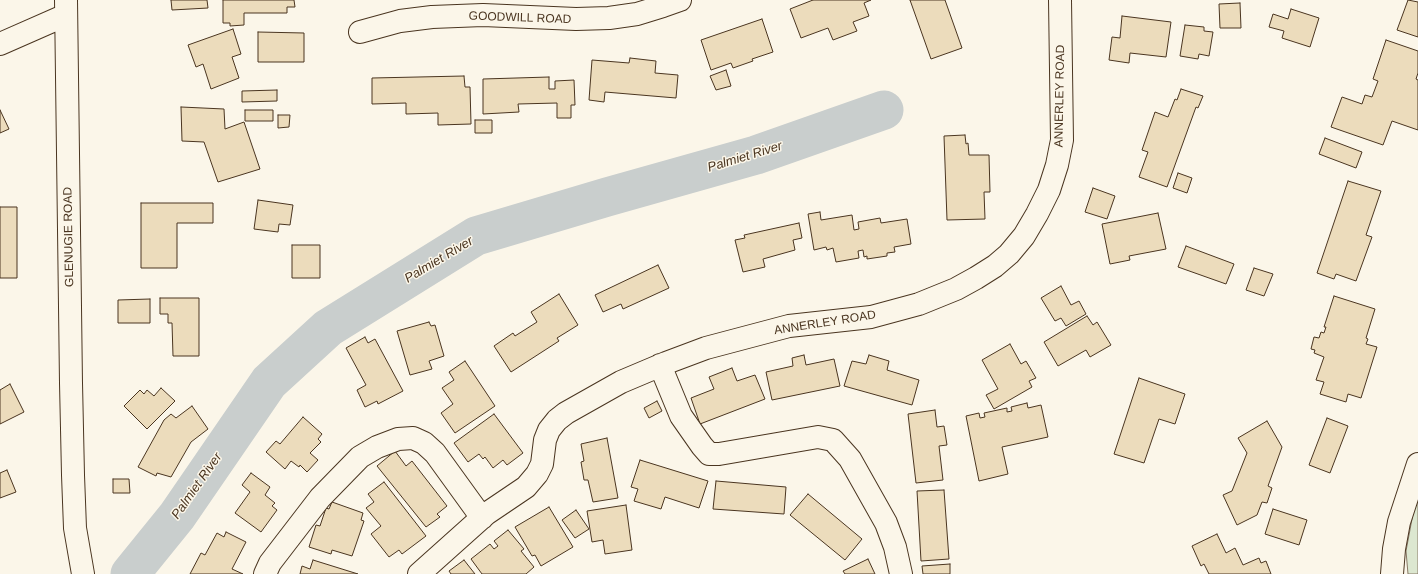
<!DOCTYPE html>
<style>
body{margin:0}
canvas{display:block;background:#fbf6e9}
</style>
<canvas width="1418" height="574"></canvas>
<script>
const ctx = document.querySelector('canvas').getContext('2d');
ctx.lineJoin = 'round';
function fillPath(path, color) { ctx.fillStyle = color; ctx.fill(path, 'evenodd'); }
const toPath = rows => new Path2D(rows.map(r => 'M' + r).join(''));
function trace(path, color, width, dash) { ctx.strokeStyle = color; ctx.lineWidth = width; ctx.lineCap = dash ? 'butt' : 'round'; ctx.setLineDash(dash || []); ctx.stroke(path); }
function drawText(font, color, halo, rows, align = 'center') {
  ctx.font = font + ' Arial,sans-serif'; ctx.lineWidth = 3; ctx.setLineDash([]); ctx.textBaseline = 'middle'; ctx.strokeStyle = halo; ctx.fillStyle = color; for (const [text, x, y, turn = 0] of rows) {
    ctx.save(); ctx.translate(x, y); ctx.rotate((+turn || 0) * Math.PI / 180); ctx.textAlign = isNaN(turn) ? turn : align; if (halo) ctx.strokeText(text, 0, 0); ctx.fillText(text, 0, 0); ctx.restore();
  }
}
const green = toPath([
 [1418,487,1418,574,1408,574,1406,551,1418,487]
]);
const river = toPath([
 [130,574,177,516,269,382,328,328,476,236,607,197,756,155,884,110]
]);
const building = toPath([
 [171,0,207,0,208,8,172,10,171,0],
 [223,0,294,0,295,7,287,7,287,13,244,13,244,25,230,26,230,23,223,23,223,0],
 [813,0,871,0,864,3,869,16,853,22,857,31,833,40,828,28,801,38,790,9,813,0],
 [910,0,945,0,962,48,931,59,910,0],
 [1408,0,1418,2,1418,37,1397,30,1408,0],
 [1240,3,1241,28,1220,28,1219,4,1240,3],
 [1291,9,1319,18,1310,47,1282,38,1284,31,1269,27,1273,14,1288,19,1291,9],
 [1122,16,1171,22,1166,57,1130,53,1129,63,1109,60,1112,37,1120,38,1122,16],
 [762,19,773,52,752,59,753,61,733,68,731,63,711,70,701,40,762,19],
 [1185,25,1204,27,1204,31,1213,32,1209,56,1199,54,1198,59,1180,56,1185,25],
 [233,29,241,54,232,57,239,78,211,89,203,64,196,67,188,45,233,29],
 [258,32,304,33,304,62,258,62,258,32],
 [1386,40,1418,51,1418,73,1416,79,1418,80,1418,130,1392,121,1383,145,1331,127,1342,97,1362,104,1365,95,1372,97,1378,81,1373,79,1386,40],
 [630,58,656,61,655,73,678,75,676,98,605,92,604,102,589,100,592,60,629,63,630,58],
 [726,70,731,86,716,90,710,76,726,70],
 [464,76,465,87,470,87,471,124,438,125,438,113,406,114,406,103,372,104,372,78,464,76],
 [549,77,549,89,555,89,555,81,574,80,575,105,571,105,571,118,557,118,557,103,518,104,519,112,483,114,483,79,549,77],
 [1181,89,1203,96,1198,108,1196,107,1167,187,1139,177,1148,152,1142,150,1155,112,1168,117,1175,99,1177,100,1181,89],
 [277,90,277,101,242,102,242,91,277,90],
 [181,107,224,109,225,129,244,122,260,169,218,182,204,142,182,141,181,107],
 [0,110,9,129,0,133,0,110],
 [245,110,273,110,273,121,245,121,245,110],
 [278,115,290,115,289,127,278,128,278,115],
 [475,120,492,120,492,133,475,133,475,120],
 [965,135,966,144,968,143,969,155,989,155,990,192,984,192,985,219,947,220,944,136,965,135],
 [1325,138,1362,152,1356,168,1319,154,1325,138],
 [1178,173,1192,178,1187,193,1173,188,1178,173],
 [1348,181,1381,191,1366,235,1372,237,1356,281,1336,274,1334,279,1317,273,1348,181],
 [1093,188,1115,196,1107,219,1085,212,1093,188],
 [258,200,293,205,290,225,279,224,278,232,254,229,258,200],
 [141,203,213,203,213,223,177,223,177,268,141,268,141,203],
 [0,207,17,207,17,278,0,278,0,207],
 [820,212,821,220,852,215,854,230,859,229,858,222,880,218,881,223,907,219,911,244,894,247,895,252,887,253,887,256,867,259,867,256,864,257,863,250,858,251,859,258,836,262,833,248,827,250,826,247,814,250,808,214,820,212],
 [1158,213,1166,249,1129,256,1130,260,1110,264,1102,224,1158,213],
 [799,223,802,238,793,240,795,250,763,259,765,267,743,272,735,240,745,238,744,235,799,223],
 [292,245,320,245,320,278,292,278,292,245],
 [1186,246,1234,264,1226,284,1178,267,1186,246],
 [658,265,669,288,623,309,621,304,603,312,595,295,658,265],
 [1254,268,1273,274,1264,296,1246,290,1254,268],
 [1061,286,1071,305,1079,301,1086,314,1066,326,1061,318,1055,321,1041,298,1061,286],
 [559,294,578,325,557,338,559,341,511,372,494,346,513,333,515,336,537,322,531,312,559,294],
 [1334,296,1375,309,1366,338,1368,339,1366,344,1377,347,1361,398,1348,394,1346,402,1320,394,1324,382,1316,380,1324,357,1314,353,1315,350,1311,349,1314,337,1319,338,1321,332,1324,333,1326,327,1324,327,1334,296],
 [160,298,199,298,199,356,173,356,172,323,168,323,168,314,160,314,160,298],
 [150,299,150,323,118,323,118,300,150,299],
 [1087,316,1093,325,1097,322,1111,345,1090,357,1086,350,1058,366,1044,342,1087,316],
 [429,322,431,326,435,325,444,356,429,361,432,369,410,375,397,331,429,322],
 [365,337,368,343,375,339,403,391,378,404,377,401,365,407,357,390,366,385,346,348,365,337],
 [1010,344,1021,364,1026,361,1036,378,1029,381,1032,387,994,409,986,395,998,389,982,360,1010,344],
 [804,355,806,365,834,359,840,386,772,400,766,372,793,366,792,358,804,355],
 [869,355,889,361,887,370,919,380,912,405,844,386,852,361,866,364,869,355],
 [465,361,495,406,455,433,441,413,453,404,442,388,454,380,449,372,465,361],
 [732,368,737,381,755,375,765,399,700,424,691,398,714,389,709,377,732,368],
 [1139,378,1185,394,1175,424,1159,419,1144,463,1114,454,1139,378],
 [10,384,24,412,0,424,0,390,10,384],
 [161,388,175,401,147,429,124,406,140,390,144,394,147,390,154,396,161,388],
 [657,401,662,411,649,418,644,408,657,401],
 [1027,403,1028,408,1041,405,1048,437,1002,447,1008,474,979,481,966,416,979,413,980,418,985,417,984,413,1007,408,1007,412,1012,411,1011,407,1027,403],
 [192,406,208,429,191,442,171,477,157,473,156,476,138,467,164,420,171,414,176,418,192,406],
 [935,410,937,427,944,426,947,445,939,446,943,480,916,483,908,414,935,410],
 [494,414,523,453,507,465,503,460,493,468,485,457,483,459,479,454,468,462,454,443,494,414],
 [303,417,322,434,318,439,321,442,310,453,318,460,307,472,300,465,299,467,291,461,285,469,266,452,276,441,280,444,303,417],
 [1327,418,1348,426,1330,473,1309,465,1327,418],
 [1267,421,1282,447,1268,486,1272,488,1267,503,1262,502,1257,515,1237,525,1223,495,1232,491,1247,453,1238,438,1267,421],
 [607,438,618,498,593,502,588,480,584,480,581,462,584,461,581,444,607,438],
 [395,451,406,466,412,461,447,506,437,514,440,517,426,527,377,466,395,451],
 [640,460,708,481,699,508,665,497,661,509,634,501,638,489,631,487,640,460],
 [7,470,16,492,0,498,0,473,7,470],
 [251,473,270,487,265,495,275,503,272,506,277,510,261,532,235,513,250,492,242,485,251,473],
 [113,479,129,479,130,493,113,493,113,479],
 [716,481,786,487,784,514,713,509,716,481],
 [384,482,426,536,402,554,399,550,389,557,371,534,381,526,366,508,374,502,368,494,384,482],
 [944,490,949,559,921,561,917,491,944,490],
 [808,494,862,539,845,560,790,515,808,494],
 [332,502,363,513,361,520,364,521,352,556,332,550,331,554,309,547,316,525,320,526,326,508,329,509,332,502],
 [626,505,632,550,605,554,603,540,592,542,587,511,626,505],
 [549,507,573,547,541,566,535,555,532,556,515,527,549,507],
 [1273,509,1307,520,1299,545,1265,534,1273,509],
 [576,510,589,529,575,538,562,520,576,510],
 [508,530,524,549,521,551,534,567,526,574,482,574,471,559,490,544,494,549,498,546,494,541,508,530],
 [226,532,246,542,232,569,243,574,190,574,201,553,205,555,217,533,224,537,226,532],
 [1217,534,1226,553,1235,548,1243,565,1259,558,1261,563,1266,561,1271,574,1209,574,1204,564,1201,566,1192,546,1217,534],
 [868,559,875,574,845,574,843,571,868,559],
 [313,560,358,574,300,574,302,566,310,569,313,560],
 [464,560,475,574,451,574,449,571,464,560],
 [950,564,950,574,923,574,922,566,950,564]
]);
const minor = toPath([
 [66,0,71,383,73,475,75,528,83,574],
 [360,32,400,21,432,17,483,15,576,19,609,18,637,14,663,6,680,0],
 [0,44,66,15],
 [660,365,681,416,702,446,709,454,719,454,818,437,833,440,850,459,886,523,895,547,901,574],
 [265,574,270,563,320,498,360,457,377,447,398,439,413,438,424,443,435,453,482,518],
 [419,574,486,514,526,487,537,474,542,464,545,440,549,430,557,420,566,413,621,382,666,363,706,348,789,326,871,317,919,304,956,289,976,278,995,266,1009,254,1024,236,1037,214,1049,190,1057,165,1062,140,1060,0],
 [1392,574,1394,549,1399,522,1418,464]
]);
const streetNames = [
 ["GOODWILL ROAD",520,18,2],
 ["ANNERLEY ROAD",1060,96,-89],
 ["GLENUGIE ROAD",69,237,-91],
 ["ANNERLEY ROAD",825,323,-9]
];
const waterNames = [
 ["Palmiet River",745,157,-17],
 ["Palmiet River",439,260,-31],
 ["Palmiet River",197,486,-55]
];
fillPath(green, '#dce7d0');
trace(green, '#887966', 1);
trace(river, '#c9cecd', 39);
fillPath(building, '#ecdcbc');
trace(building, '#4a3520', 1);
trace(minor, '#4a3520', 24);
trace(minor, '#fbf6e9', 22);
drawText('12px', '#4a3520', '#fbf6e9', streetNames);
drawText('italic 13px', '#4a3520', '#fbf6e9', waterNames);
</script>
